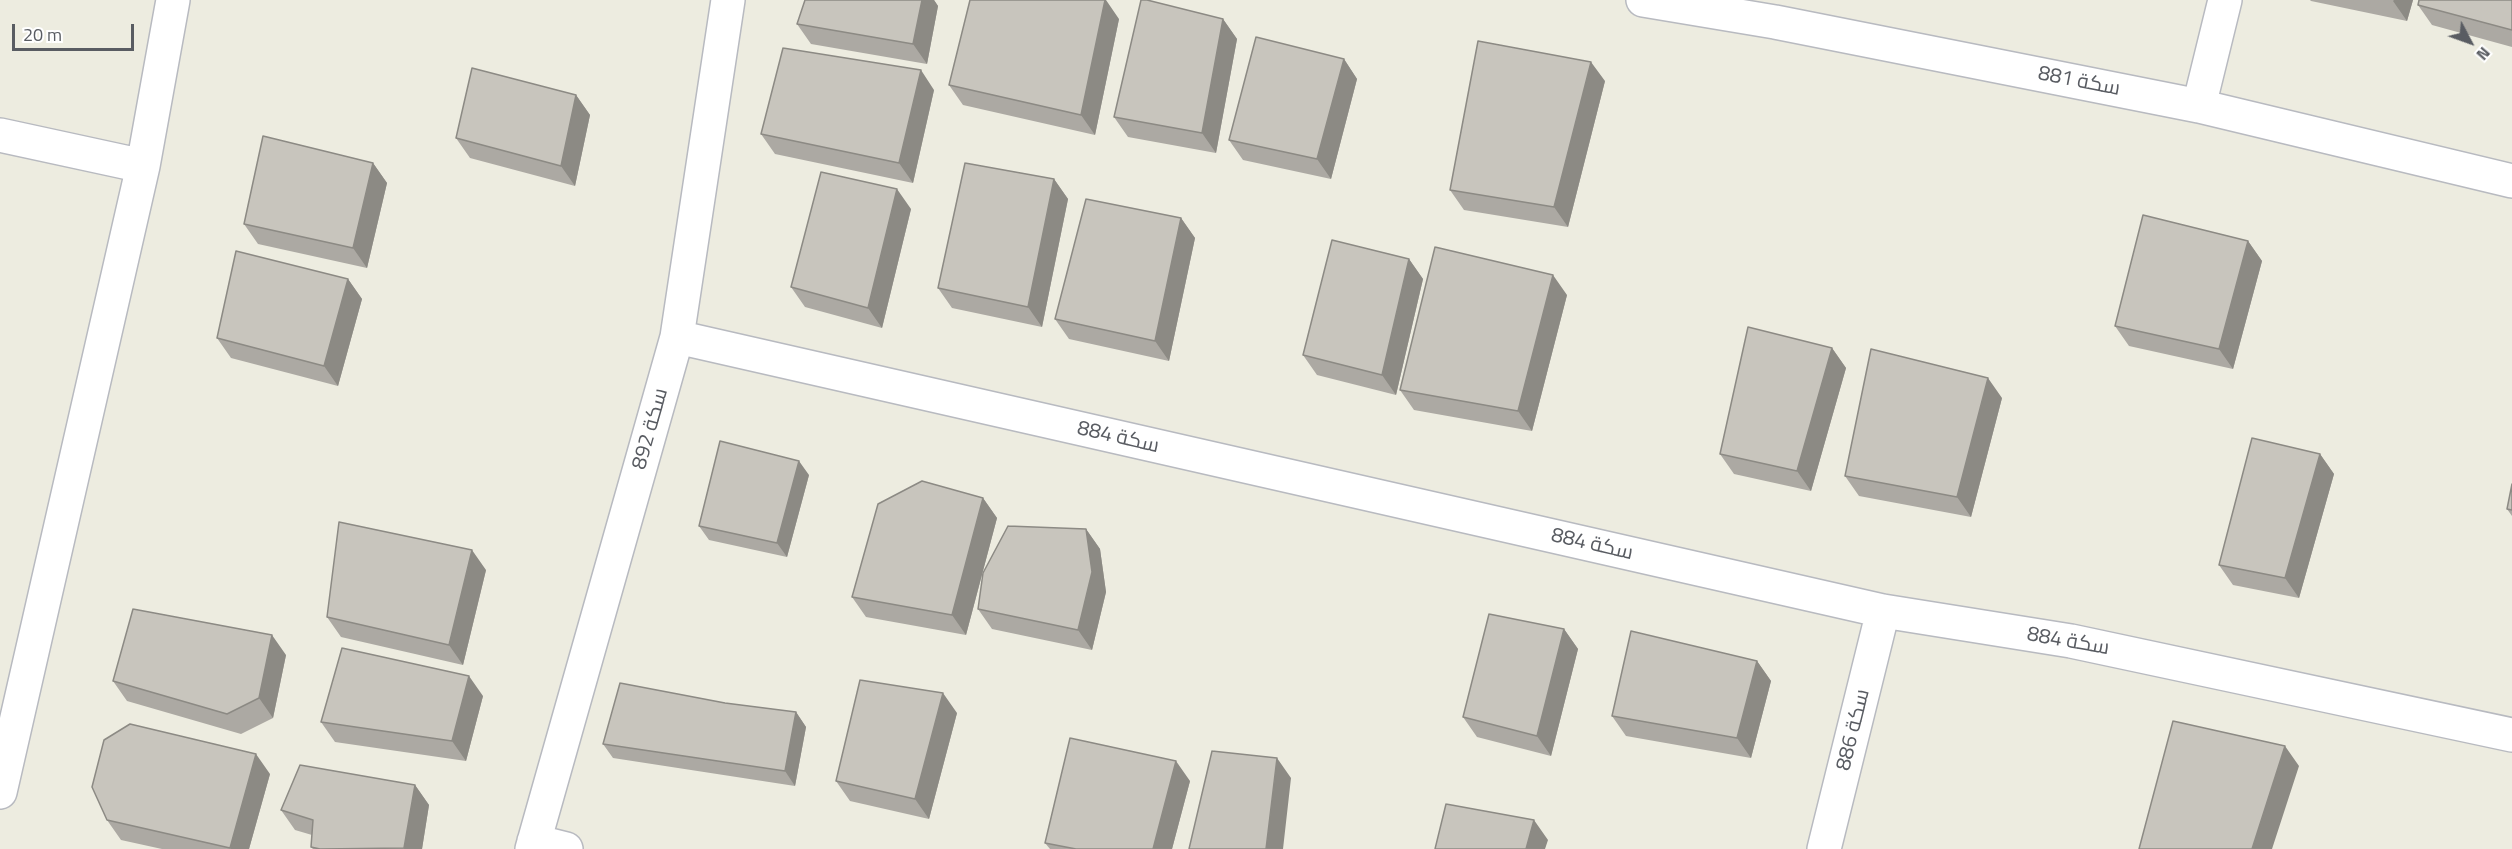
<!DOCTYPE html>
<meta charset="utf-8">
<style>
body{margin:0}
#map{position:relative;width:2512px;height:849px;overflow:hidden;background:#edece0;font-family:"Titillium Web",sans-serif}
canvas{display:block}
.north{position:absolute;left:2440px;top:12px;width:60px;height:60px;-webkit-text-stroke:4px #fff;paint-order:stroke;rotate:131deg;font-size:16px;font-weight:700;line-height:24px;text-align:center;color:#595c62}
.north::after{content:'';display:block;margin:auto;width:21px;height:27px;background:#595c62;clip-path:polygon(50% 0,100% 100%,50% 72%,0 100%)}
.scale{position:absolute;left:12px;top:24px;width:122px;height:27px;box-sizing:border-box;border:3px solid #595c62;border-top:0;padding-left:8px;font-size:18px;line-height:21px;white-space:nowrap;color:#595c62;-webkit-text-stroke:4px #fff;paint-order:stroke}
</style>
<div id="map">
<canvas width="2512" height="849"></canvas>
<div class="north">N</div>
<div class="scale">20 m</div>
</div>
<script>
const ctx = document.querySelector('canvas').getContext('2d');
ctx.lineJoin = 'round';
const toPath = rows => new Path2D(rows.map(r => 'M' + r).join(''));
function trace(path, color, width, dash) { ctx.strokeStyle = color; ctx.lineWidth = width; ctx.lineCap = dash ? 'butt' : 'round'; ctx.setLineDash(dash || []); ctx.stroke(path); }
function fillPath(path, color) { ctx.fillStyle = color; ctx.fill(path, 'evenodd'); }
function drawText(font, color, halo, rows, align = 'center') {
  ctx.font = font + ' "Titillium Web",Cairo,sans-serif'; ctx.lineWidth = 4.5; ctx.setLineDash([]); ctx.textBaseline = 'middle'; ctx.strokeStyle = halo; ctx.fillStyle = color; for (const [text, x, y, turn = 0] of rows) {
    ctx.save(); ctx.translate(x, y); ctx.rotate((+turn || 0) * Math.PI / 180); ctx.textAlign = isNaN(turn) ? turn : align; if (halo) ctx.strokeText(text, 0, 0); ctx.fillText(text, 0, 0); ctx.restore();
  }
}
const minor = toPath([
 [1643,0,1775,22,2199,106,2512,181],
 [2199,106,2225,0],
 [0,135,143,166],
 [677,337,1883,611,2071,641,2512,735],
 [0,792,143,166,173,0],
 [534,841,566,849],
 [532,849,677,337,728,0],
 [1824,849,1883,611]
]);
const wall = toPath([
 [805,0,934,0,938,6,927,64,811,44,797,24],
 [2310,0,2413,0,2407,21,2311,1],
 [2512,0,2512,47,2432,25,2418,5],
 [1119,19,1095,135,963,105,949,85],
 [1223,19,1237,39,1216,153,1128,137,1114,117],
 [1344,59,1357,79,1331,179,1243,160,1229,140],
 [1605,81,1568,227,1464,210,1450,190],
 [934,90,913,183,775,154,761,134],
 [576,95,590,115,575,186,470,158,456,138],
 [373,163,387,183,367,268,258,244,244,224],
 [1054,179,1068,199,1042,327,952,308,938,288],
 [911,209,882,328,805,307,791,287],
 [1181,218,1195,238,1169,361,1069,339,1055,319],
 [2248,241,2262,261,2233,369,2129,346,2115,326],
 [1409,259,1423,279,1396,395,1317,375,1303,355],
 [348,279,362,299,338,386,231,358,217,338],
 [1567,295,1532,431,1414,410,1400,390],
 [1832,348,1846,368,1811,491,1734,474,1720,454],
 [2002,398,1971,517,1859,496,1845,476],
 [2320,454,2334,474,2299,598,2233,585,2219,565],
 [809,475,787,557,709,540,699,526],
 [2512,484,2512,516,2507,509],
 [983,498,997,518,966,635,866,617,852,597],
 [1086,529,1100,549,1106,592,1092,650,992,629,978,609],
 [486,570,463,665,341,637,327,617],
 [1564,629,1578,649,1551,756,1477,737,1463,717],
 [286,655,273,718,241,734,127,701,113,681],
 [1757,661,1771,681,1751,758,1626,736,1612,716],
 [483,696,466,761,335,742,321,722],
 [725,703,796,712,806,727,795,786,613,758,603,744],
 [957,713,929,819,850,801,836,781],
 [270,774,249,849,162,849,121,840,107,820],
 [1190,781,1172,849,1050,849,1045,843],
 [415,785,429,805,422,849,313,849,311,847,312,835,295,830,281,810]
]);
const shadedWall = toPath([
 [922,0,934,0,938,6,927,64,913,44],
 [1105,0,1106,0,1119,19,1095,135,1081,115],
 [2394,0,2413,0,2407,21,2393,1],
 [1223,19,1237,39,1216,153,1202,133],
 [1344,59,1357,79,1331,179,1317,159],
 [1591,62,1605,81,1568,227,1554,207],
 [921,70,934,90,913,183,899,163],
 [576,95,590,115,575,186,561,166],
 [373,163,387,183,367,268,353,248],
 [1054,179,1068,199,1042,327,1028,307],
 [897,189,911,209,882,328,868,308],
 [1181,218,1195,238,1169,361,1155,341],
 [2248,241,2262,261,2233,369,2219,349],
 [1409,259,1423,279,1396,395,1382,375],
 [1553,275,1567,295,1532,431,1518,411],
 [348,279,362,299,338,386,324,366],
 [1832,348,1846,368,1811,491,1797,471],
 [1988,378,2002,398,1971,517,1957,497],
 [2320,454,2334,474,2299,598,2285,578],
 [799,461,809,475,787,557,777,543],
 [983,498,997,518,966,635,952,615],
 [1086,529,1100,549,1106,592,1092,650,1078,630],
 [472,550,486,570,463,665,449,645],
 [1564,629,1578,649,1551,756,1537,736],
 [272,635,286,655,273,718,259,698],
 [1757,661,1771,681,1751,758,1737,738],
 [469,676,483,696,466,761,452,741],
 [943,693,957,713,929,819,915,799],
 [796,712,806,727,795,786,785,771],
 [2285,746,2299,766,2272,849,2252,849],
 [256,754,270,774,249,849,231,849,230,848],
 [1277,758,1291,778,1283,849,1266,849],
 [1176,761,1190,781,1172,849,1153,849],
 [415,785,429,805,422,849,404,849],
 [1534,820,1548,840,1545,849,1526,849]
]);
const building = toPath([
 [805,0,922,0,913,44,797,24,805,0],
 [970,0,1105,0,1081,115,949,85,970,0],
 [1141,0,1147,0,1223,19,1202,133,1114,117,1141,0],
 [2419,0,2512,0,2512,30,2418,5,2419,0],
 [1256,37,1344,59,1317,159,1229,140,1256,37],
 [1478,41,1591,62,1554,207,1450,190,1478,41],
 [783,48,921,70,899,163,761,134,783,48],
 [472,68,576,95,561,166,456,138,472,68],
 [263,136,373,163,353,248,244,224,263,136],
 [965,163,1054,179,1028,307,938,288,965,163],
 [821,172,897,189,868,308,791,287,821,172],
 [1086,199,1181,218,1155,341,1055,319,1086,199],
 [2143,215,2248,241,2219,349,2115,326,2143,215],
 [1332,240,1409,259,1382,375,1303,355,1332,240],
 [1435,247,1553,275,1518,411,1400,390,1435,247],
 [236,251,348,279,324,366,217,338,236,251],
 [1748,327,1832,348,1797,471,1720,454,1748,327],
 [1871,349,1988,378,1957,497,1845,476,1871,349],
 [2252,438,2320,454,2285,578,2219,565,2252,438],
 [720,441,799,461,777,543,699,526,720,441],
 [922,481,983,498,952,615,852,597,878,504,922,481],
 [2512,484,2512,510,2507,509,2512,484],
 [339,522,472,550,449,645,327,617,339,522],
 [1008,526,1086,529,1092,572,1078,630,978,609,983,573,1008,526],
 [133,609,272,635,259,698,227,714,113,681,133,609],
 [1489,614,1564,629,1537,736,1463,717,1489,614],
 [1631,631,1757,661,1737,738,1612,716,1631,631],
 [342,648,469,676,452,741,321,722,342,648],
 [860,680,943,693,915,799,836,781,860,680],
 [620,683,725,703,796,712,785,771,603,744,620,683],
 [2173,721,2285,746,2252,849,2139,849,2173,721],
 [130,724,256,754,230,848,107,820,92,787,104,740,130,724],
 [1070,738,1176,761,1153,849,1076,849,1045,843,1070,738],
 [1212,751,1277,758,1266,849,1189,849,1212,751],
 [300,765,415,785,404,848,320,849,311,847,313,820,281,810,300,765],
 [1446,804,1534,820,1526,849,1435,849,1446,804]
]);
const streetNames = [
 ["سكة 881",2079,82,11],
 ["سكة 892",651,429,-74],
 ["سكة 884",1118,438,13],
 ["سكة 884",1592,545,13],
 ["سكة 884",2068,642,10],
 ["سكة 886",1854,730,-76]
];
trace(minor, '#b8bac0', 36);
trace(minor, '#fff', 33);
fillPath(wall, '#aca9a3');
fillPath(shadedWall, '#8c8a84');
fillPath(building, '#c8c5bd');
trace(building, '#8c8a84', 1.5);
drawText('21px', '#595c62', '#fff', streetNames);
</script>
